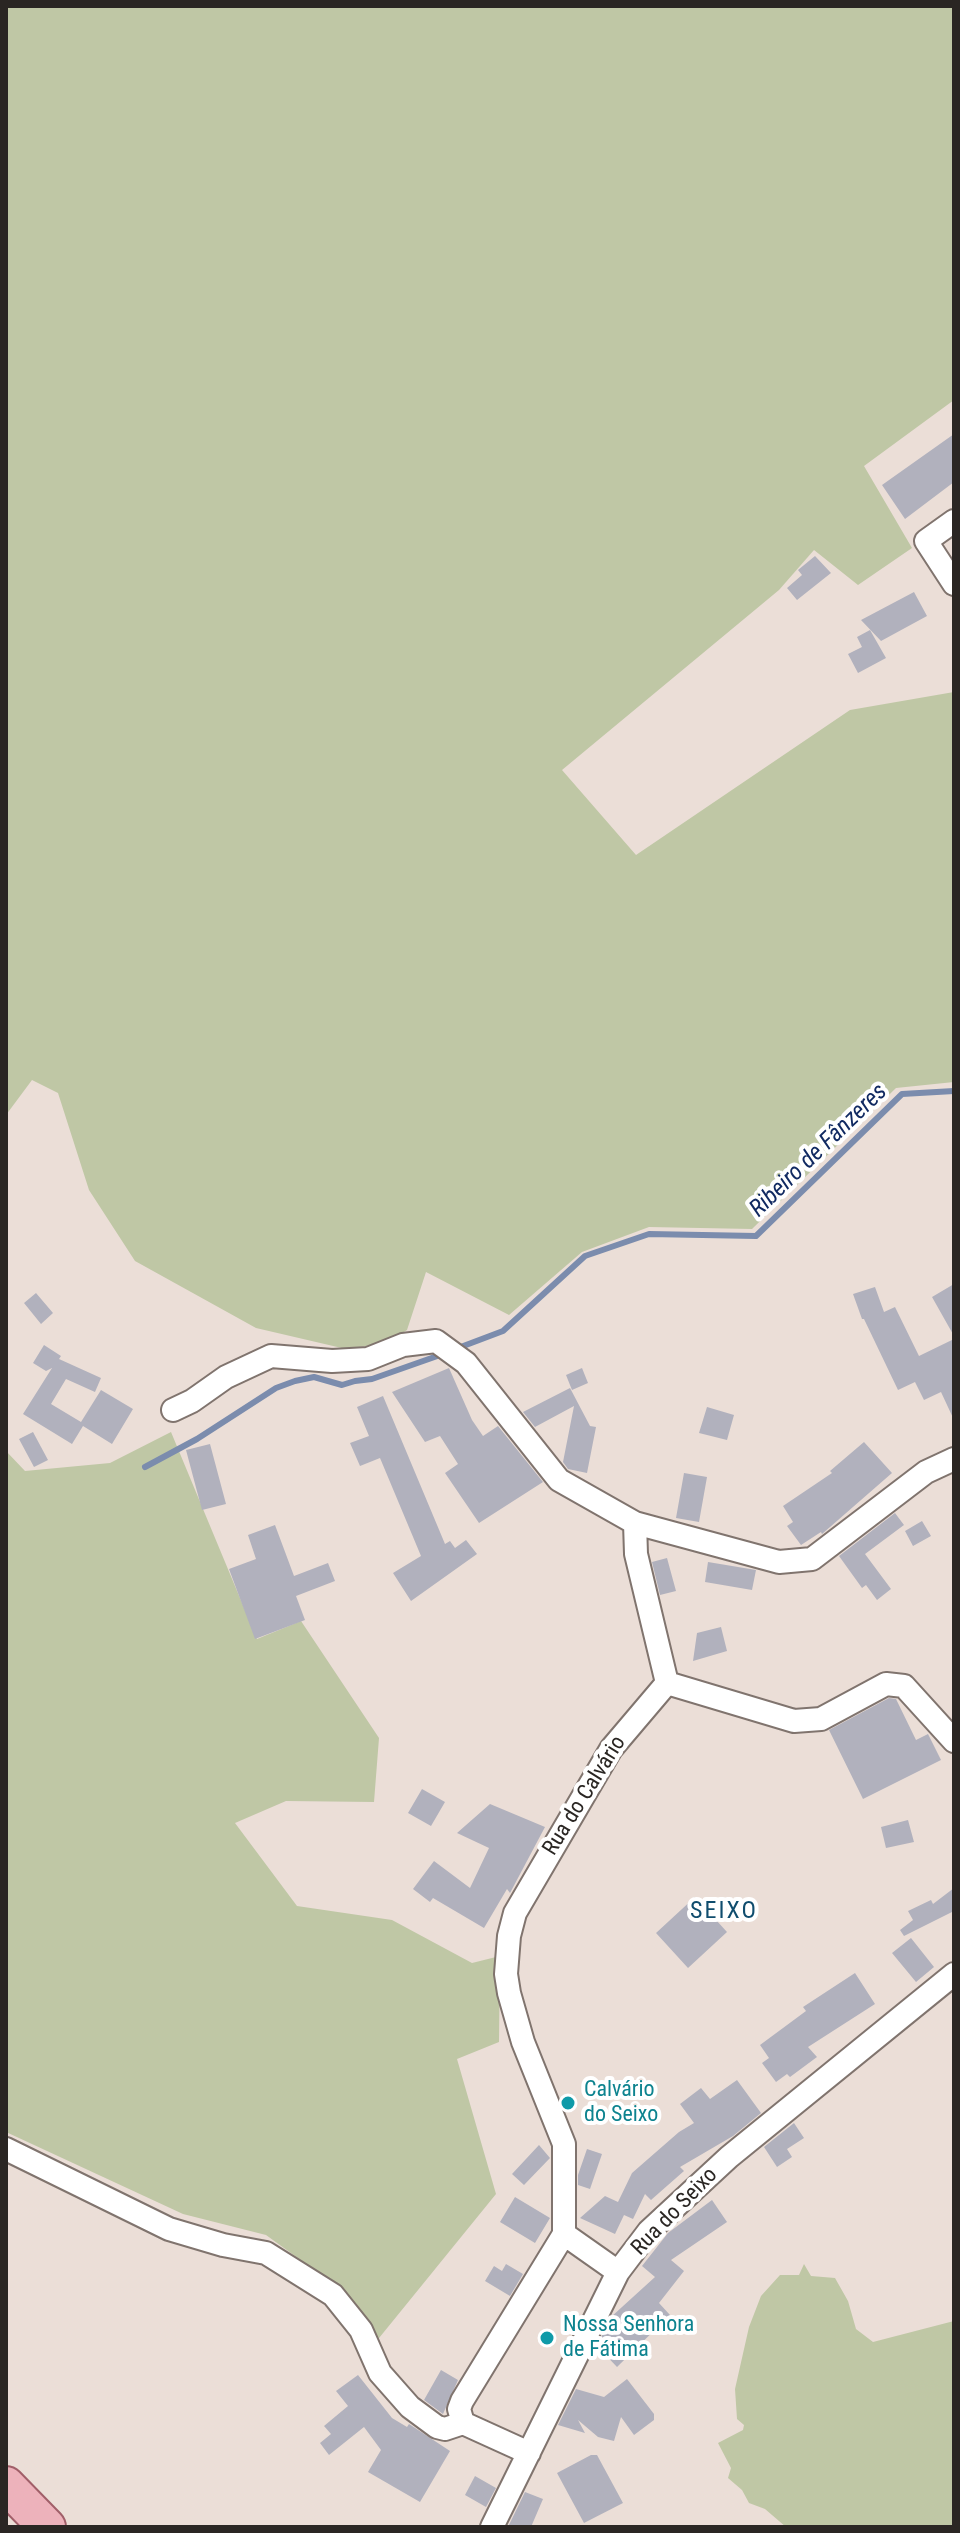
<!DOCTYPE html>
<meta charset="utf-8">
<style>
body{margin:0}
#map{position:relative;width:960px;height:2533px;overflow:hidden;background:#ebded7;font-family:"Roboto Condensed",sans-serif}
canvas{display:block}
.frame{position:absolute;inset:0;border:8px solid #2a2623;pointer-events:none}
</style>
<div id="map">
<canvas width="960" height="2533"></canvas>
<div class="frame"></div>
</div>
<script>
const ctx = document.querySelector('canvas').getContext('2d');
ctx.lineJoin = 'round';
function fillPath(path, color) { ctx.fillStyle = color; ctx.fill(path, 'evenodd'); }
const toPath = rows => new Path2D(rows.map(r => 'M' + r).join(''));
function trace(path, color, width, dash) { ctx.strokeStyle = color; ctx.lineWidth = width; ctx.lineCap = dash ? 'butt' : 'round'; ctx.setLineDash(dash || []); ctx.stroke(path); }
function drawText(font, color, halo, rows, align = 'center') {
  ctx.font = font + ' "Roboto Condensed",sans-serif'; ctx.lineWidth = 8; ctx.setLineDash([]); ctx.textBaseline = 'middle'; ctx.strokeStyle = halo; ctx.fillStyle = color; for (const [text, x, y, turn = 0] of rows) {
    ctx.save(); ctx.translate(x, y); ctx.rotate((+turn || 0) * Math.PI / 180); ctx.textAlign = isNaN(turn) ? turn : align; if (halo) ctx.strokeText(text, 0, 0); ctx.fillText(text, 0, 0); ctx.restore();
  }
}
const green = toPath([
 [6,6,954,6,954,400,864,466,912,548,858,585,814,550,779,590,562,770,636,855,850,710,954,692,954,1082,896,1088,752,1229,649,1227,582,1252,509,1315,426,1272,407,1330,386,1343,346,1349,256,1328,135,1261,89,1190,58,1093,32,1080,6,1115],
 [171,1432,257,1639,301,1621,379,1738,374,1802,286,1801,235,1823,297,1906,392,1920,472,1963,500,1956,499,2042,457,2059,496,2194,375,2343,342,2290,266,2235,183,2214,6,2132,8,2065,6,2064,6,1451,25,1471,110,1463],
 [804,2264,811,2276,835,2278,848,2301,856,2329,873,2342,954,2321,954,2527,786,2527,765,2509,749,2503,742,2490,728,2478,731,2468,718,2443,743,2430,744,2425,737,2419,735,2389,749,2327,761,2296,780,2275,799,2275]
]);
const stream = toPath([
 [458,1348,503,1331,585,1256,649,1234,756,1236,902,1094,954,1091],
 [145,1467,197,1439,276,1388,295,1381,314,1377,342,1385,355,1381,372,1379,443,1354]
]);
const building = toPath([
 [954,434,954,482,905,519,882,485],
 [815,556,831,573,797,600,787,588,802,575,798,570],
 [914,592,927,616,881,641,861,620],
 [870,630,886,658,858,673,848,654,862,647,857,637],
 [954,1284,954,1336,932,1297],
 [875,1287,884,1312,895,1307,919,1356,954,1339,954,1420,941,1392,924,1400,915,1382,898,1390,864,1319,862,1319,853,1294],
 [36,1293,53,1313,41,1324,24,1303],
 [44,1345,61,1356,59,1359,101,1378,95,1392,66,1379,51,1404,81,1422,101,1390,133,1409,112,1444,83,1426,72,1444,23,1414,52,1368,46,1371,33,1363],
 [449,1368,472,1420,483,1436,498,1426,543,1482,479,1523,445,1473,458,1464,440,1436,425,1442,392,1392],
 [582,1368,588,1383,572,1390,566,1375],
 [570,1388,590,1426,596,1427,587,1473,568,1469,563,1462,574,1406,535,1427,523,1412],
 [383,1396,445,1544,450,1541,455,1548,466,1540,477,1554,411,1601,393,1573,421,1556,380,1458,360,1466,350,1443,369,1436,357,1407],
 [707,1407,734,1415,727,1440,699,1433],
 [33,1432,48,1460,34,1467,19,1439],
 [864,1442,892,1473,822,1534,821,1532,801,1545,787,1526,793,1522,783,1506,832,1473,830,1471],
 [210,1444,226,1504,202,1510,186,1450],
 [684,1473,707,1477,699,1522,676,1518],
 [895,1513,904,1525,865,1554,891,1589,877,1600,866,1585,862,1588,839,1556],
 [922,1521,931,1536,913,1546,905,1531],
 [275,1525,294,1576,328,1563,335,1581,296,1596,305,1620,255,1639,229,1569,256,1559,248,1535],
 [667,1558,676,1591,660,1595,652,1562],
 [708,1562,756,1570,752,1590,705,1582],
 [721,1627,727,1651,693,1661,697,1633],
 [889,1698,896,1699,916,1740,928,1734,941,1760,863,1799,829,1730],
 [422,1789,445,1802,431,1826,408,1813],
 [490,1804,545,1827,510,1893,507,1889,484,1928,433,1898,430,1902,413,1889,434,1861,470,1888,489,1848,457,1833],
 [908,1820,914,1842,886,1848,881,1827],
 [954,1888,954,1911,904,1936,900,1930,913,1920,908,1911,931,1900,933,1904],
 [695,1897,727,1932,688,1968,656,1933],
 [911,1938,934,1967,916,1982,892,1953],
 [855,1973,875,2004,808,2047,817,2057,790,2077,787,2074,776,2082,762,2063,769,2058,760,2045,806,2011,803,2007],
 [737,2080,761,2113,733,2136,680,2167,684,2171,651,2200,645,2194,633,2219,624,2215,615,2234,580,2218,605,2196,618,2202,632,2173,679,2132,694,2123,680,2104,701,2088,710,2099],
 [794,2123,804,2138,787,2149,792,2157,777,2167,764,2147],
 [539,2145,550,2158,524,2185,512,2174],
 [587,2149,602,2154,590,2189,578,2185,578,2175],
 [515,2197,550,2218,535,2243,500,2222],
 [712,2200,727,2222,671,2260,684,2271,659,2303,670,2315,617,2367,597,2346,611,2317,655,2277,642,2266,668,2233],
 [506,2264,523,2274,510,2296,485,2281,494,2266,502,2271],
 [441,2370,458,2380,443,2414,424,2400],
 [358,2375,392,2418,407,2427,409,2424,450,2451,420,2502,368,2472,381,2450,364,2427,329,2455,320,2443,331,2434,324,2426,348,2406,336,2391],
 [627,2379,654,2414,654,2420,634,2435,621,2417,614,2441,598,2437,578,2420,585,2433,558,2425,576,2389,604,2397],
 [591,2455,597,2455,623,2503,584,2523,557,2473],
 [475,2476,496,2488,486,2507,465,2495],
 [525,2492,543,2499,531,2527,508,2527]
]);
const minor = toPath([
 [954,521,926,541,954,584],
 [173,1410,192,1401,226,1377,271,1356,332,1361,368,1359,403,1345,436,1341,466,1363,559,1480,635,1523,779,1562,812,1559,926,1472,954,1459],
 [667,1683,794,1721,821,1719,886,1684,904,1686,954,1741],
 [6,2149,169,2229,223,2245,266,2253,333,2295,361,2330,380,2373,410,2407,437,2427,445,2429,463,2423],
 [564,2234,564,2144,523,2042,509,1993,506,1974,509,1936,515,1913,611,1749,667,1683,636,1554,635,1523],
 [529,2453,463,2423,459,2409,462,2401,564,2234,618,2272],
 [492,2527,618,2272,649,2231,729,2157,954,1974]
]);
const primary = toPath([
 [6,2485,47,2527]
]);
const markers = [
 [568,2103,8,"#0f9aa8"],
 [547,2338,8,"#0f9aa8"]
];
const streetNames = [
 ["Rua do Calvário",585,1796,-58],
 ["Rua do Seixo",675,2212,-46]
];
const cultureNames = [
 ["Calvário",584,2090],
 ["do Seixo",584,2115],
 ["Nossa Senhora",563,2325],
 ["de Fátima",563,2350]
];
const waterNames = [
 ["Ribeiro de Fânzeres",819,1151,-44]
];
const neighbourhoodNames = [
 ["SEIXO",724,1912]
];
fillPath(green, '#bfc7a5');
trace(stream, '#7b8cad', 6);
fillPath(building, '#b1b1bd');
trace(minor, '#80746e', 26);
trace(primary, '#a15f69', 40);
trace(minor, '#fff', 22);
trace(primary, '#edb2bb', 36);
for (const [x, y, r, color] of markers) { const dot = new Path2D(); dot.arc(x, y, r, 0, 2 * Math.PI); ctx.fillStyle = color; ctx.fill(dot); trace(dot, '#fff', 3); }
drawText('22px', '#2a2623', '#fff', streetNames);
drawText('22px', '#0d838f', '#fff', cultureNames, 'left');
drawText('italic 24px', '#102961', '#fff', waterNames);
ctx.letterSpacing = '2px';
drawText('24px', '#104d6e', '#fff', neighbourhoodNames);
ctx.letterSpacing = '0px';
</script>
